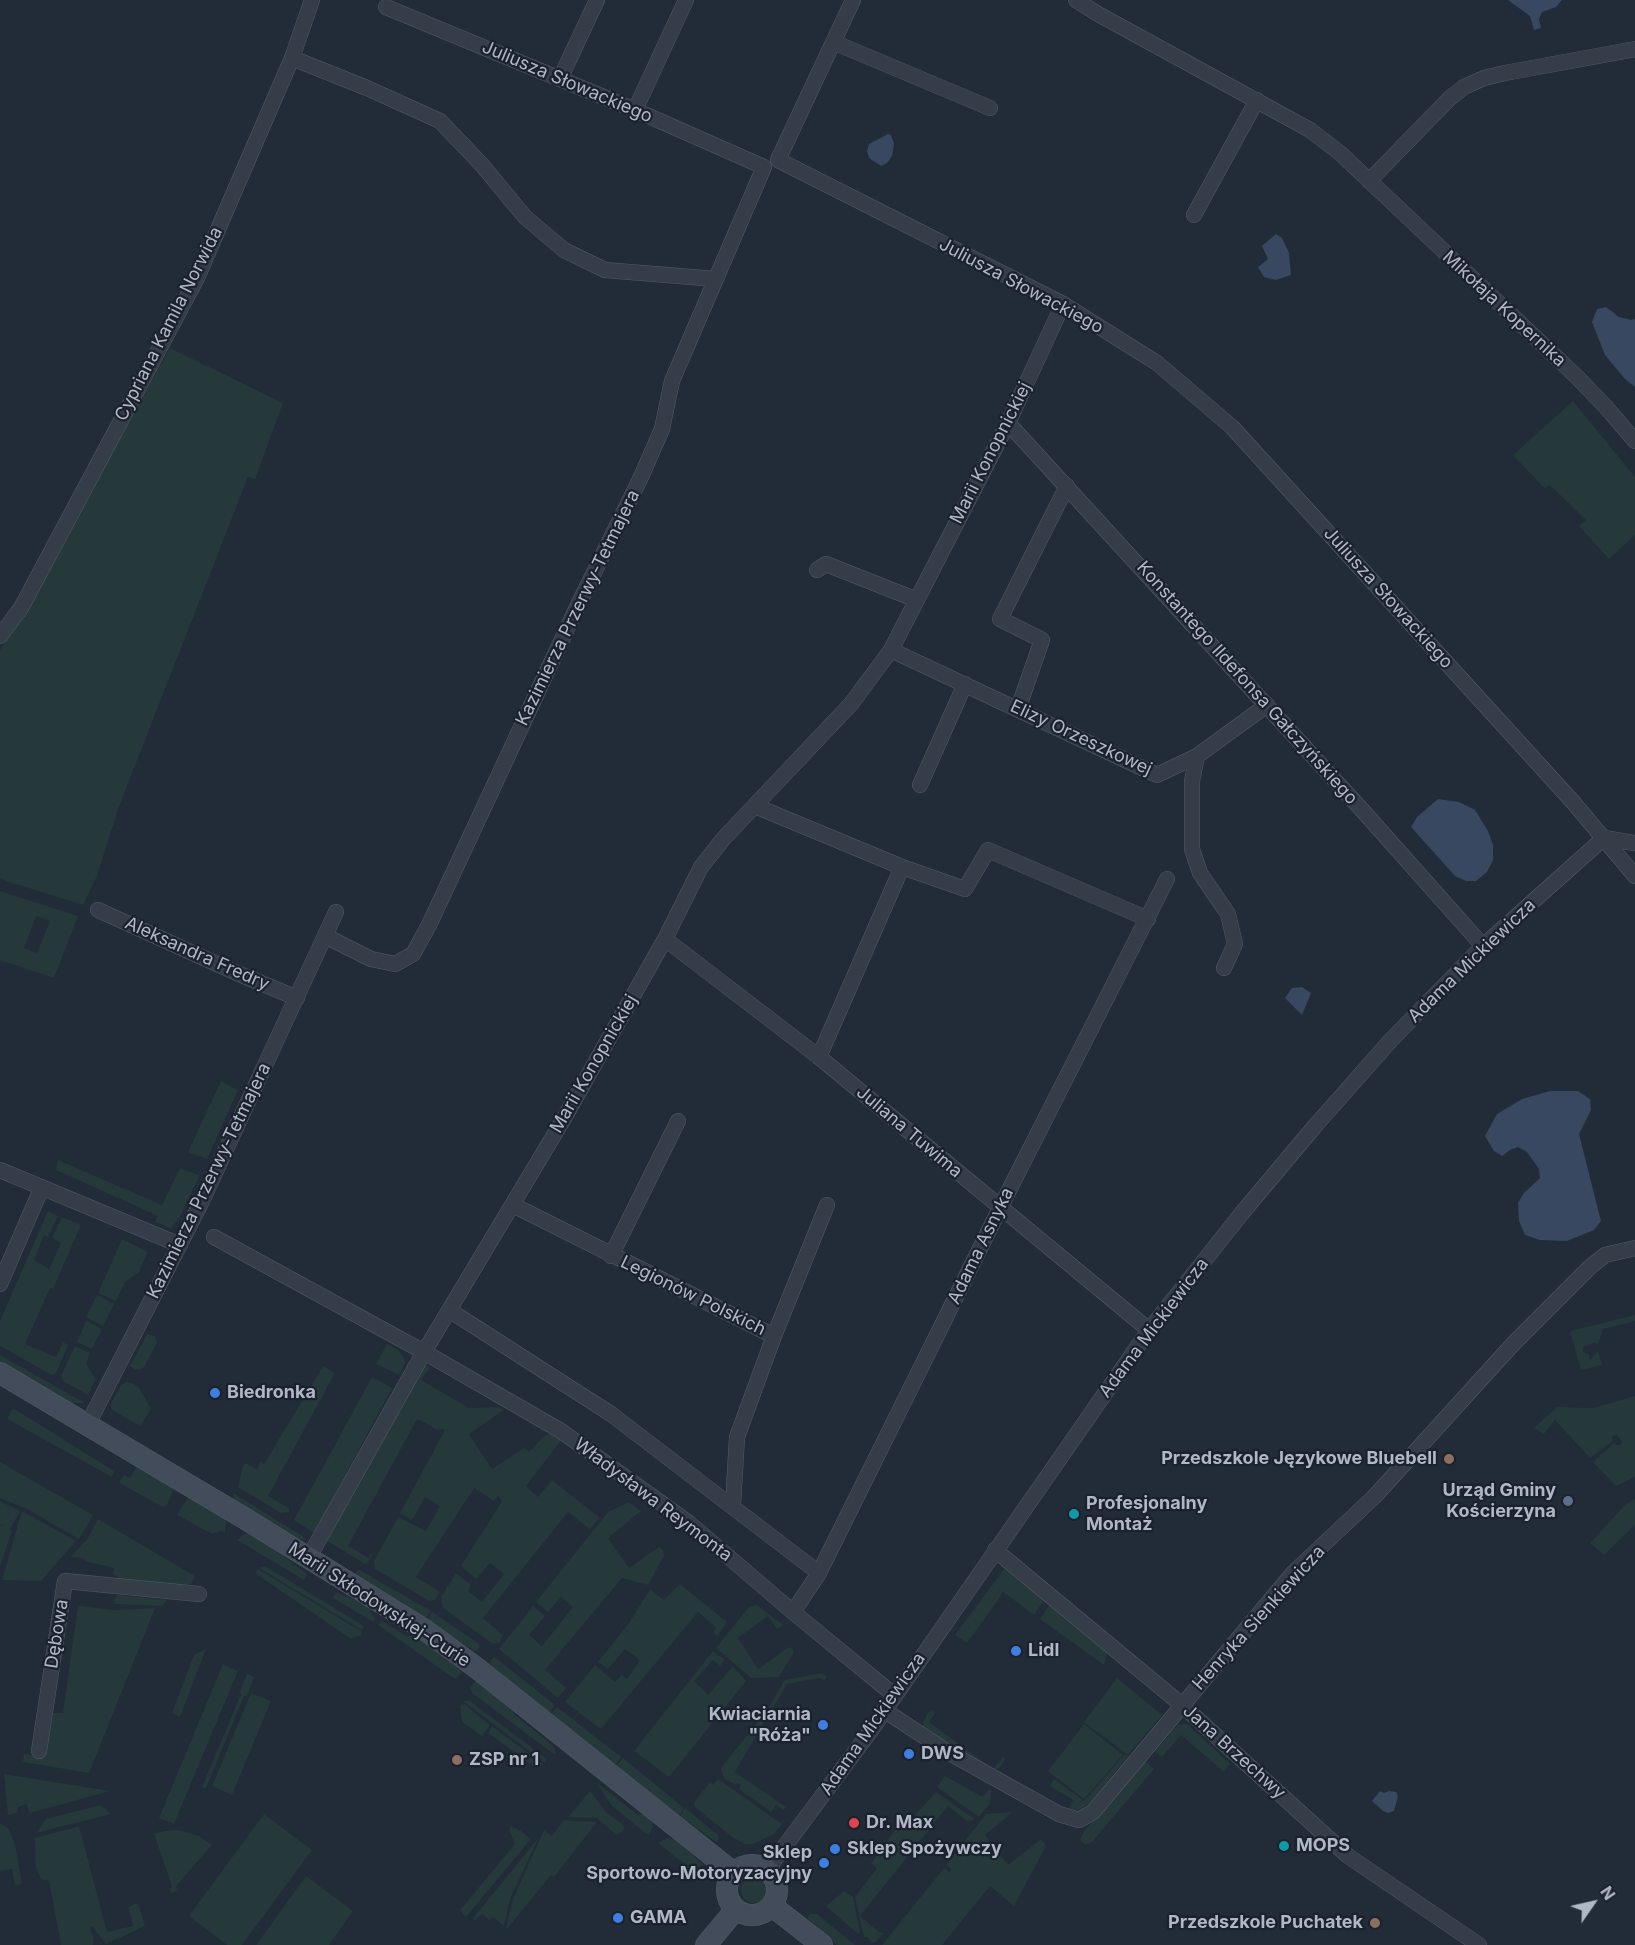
<!DOCTYPE html>
<meta charset="utf-8">
<style>
body{margin:0}
#map{position:relative;width:1635px;height:1945px;overflow:hidden;background:#222b38;font-family:Inter,sans-serif}
canvas{display:block}
.north{position:absolute;left:1563px;top:1873px;width:60px;height:60px;-webkit-text-stroke:4px #1b222d;paint-order:stroke;rotate:56deg;font-size:16px;font-weight:700;line-height:24px;text-align:center;color:#b0b8c5}
.north::after{content:'';display:block;margin:auto;width:21px;height:27px;background:#b0b8c5;clip-path:polygon(50% 0,100% 100%,50% 72%,0 100%)}
</style>
<div id="map">
<canvas width="1635" height="1945"></canvas>
<div class="north">N</div>
</div>
<script>
const ctx = document.querySelector('canvas').getContext('2d');
ctx.lineJoin = 'round';
function fillPath(path, color) { ctx.fillStyle = color; ctx.fill(path, 'evenodd'); }
const toPath = rows => new Path2D(rows.map(r => 'M' + r).join(''));
function trace(path, color, width, dash) { ctx.strokeStyle = color; ctx.lineWidth = width; ctx.lineCap = dash ? 'butt' : 'round'; ctx.setLineDash(dash || []); ctx.stroke(path); }
function drawText(font, color, halo, rows, align = 'center') {
  ctx.font = font + ' Inter,sans-serif'; ctx.lineWidth = 4.5; ctx.setLineDash([]); ctx.textBaseline = 'middle'; ctx.strokeStyle = halo; ctx.fillStyle = color; for (const [text, x, y, turn = 0] of rows) {
    ctx.save(); ctx.translate(x, y); ctx.rotate((+turn || 0) * Math.PI / 180); ctx.textAlign = isNaN(turn) ? turn : align; if (halo) ctx.strokeText(text, 0, 0); ctx.fillText(text, 0, 0); ctx.restore();
  }
}
const green = toPath([
 [170,348,283,403,255,479,248,477,118,809,97,876,83,905,0,879,0,650,43,583,98,478],
 [1573,401,1635,477,1635,535,1609,559,1579,526,1586,520,1550,485,1545,489,1513,455],
 [0,891,78,916,54,978,0,960],
 [36,916,50,921,37,953,24,948],
 [221,1081,238,1090,207,1159,188,1152],
 [58,1160,162,1205,180,1168,198,1175,199,1177,179,1219,171,1228,155,1222,158,1216,56,1170],
 [48,1211,58,1216,48,1237,44,1235,34,1260,49,1269,61,1243,52,1238,62,1217,81,1225,53,1289,50,1288,25,1344,56,1357,63,1342,68,1345,56,1373,52,1375,0,1346,0,1321],
 [122,1239,148,1252,139,1272,125,1282,116,1301,98,1293],
 [97,1295,114,1304,103,1326,86,1317],
 [1635,1315,1635,1321,1603,1329,1598,1344,1594,1343,1583,1347,1583,1352,1589,1354,1590,1360,1598,1351,1602,1365,1581,1370,1570,1331],
 [86,1321,102,1329,92,1349,77,1342],
 [147,1334,155,1336,157,1343,144,1367,139,1370,134,1369,130,1366],
 [387,1344,397,1349,403,1356,405,1363,399,1375,376,1364],
 [75,1346,90,1353,86,1364,96,1379,88,1395,63,1381,61,1376],
 [0,1355,85,1403,70,1403,0,1363],
 [323,1366,335,1373,268,1496,289,1508,289,1512,281,1513,238,1487,243,1466,246,1463,257,1469,260,1462,264,1464],
 [426,1366,430,1367,421,1380,469,1408,498,1407,504,1410,469,1434,492,1469,524,1448,529,1452,543,1437,555,1431,563,1438,526,1486,538,1497,552,1480,600,1518,590,1529,568,1512,483,1618,503,1635,500,1642,493,1644,443,1608,441,1597,456,1573,471,1585,468,1591,482,1602,504,1574,490,1563,476,1579,461,1566,502,1501,498,1496,494,1501,474,1488,416,1577,440,1592,435,1600,429,1601,375,1569,374,1561,398,1517,426,1531,440,1506,425,1497,412,1520,400,1513,444,1432,444,1429,438,1430,417,1419,348,1546,369,1558,371,1553,373,1554,368,1562,365,1564,327,1541,410,1386,419,1371],
 [372,1377,392,1388,314,1533,294,1520],
 [126,1382,134,1384,139,1388,151,1409,140,1426,112,1410,110,1405,121,1385],
 [1635,1396,1635,1477,1616,1486,1594,1463,1595,1460,1614,1443,1617,1445,1620,1445,1622,1442,1617,1435,1612,1436,1613,1441,1590,1458,1555,1420,1544,1434,1534,1428,1557,1407,1593,1408],
 [13,1408,114,1471,112,1477,7,1419],
 [0,1462,93,1515,79,1539,27,1509,0,1498],
 [137,1466,139,1466,174,1489,167,1505,163,1507,119,1483,124,1475,130,1478],
 [233,1493,307,1539,299,1540,234,1502],
 [188,1497,226,1518,225,1533,222,1531,212,1534,177,1515],
 [1635,1499,1635,1525,1604,1555,1590,1543,1626,1504],
 [0,1501,20,1511,10,1529,12,1531,0,1567,0,1525,7,1527,0,1524],
 [629,1502,641,1511,608,1538,629,1568,659,1547,663,1550,664,1556,648,1585,622,1578,545,1670,566,1688,558,1698,499,1649,533,1606,545,1616,529,1635,542,1646,573,1607,561,1597,548,1612,536,1602,608,1512],
 [22,1511,76,1541,41,1581,2,1580],
 [98,1519,195,1576,191,1584,186,1585,121,1579,118,1579,117,1576,113,1575,114,1568,85,1561,84,1558,71,1557,88,1538],
 [244,1534,252,1534,259,1538,307,1574,304,1580,237,1540],
 [265,1566,364,1626,362,1630,259,1568],
 [1005,1568,1044,1600,1034,1615,1002,1591,1000,1597,967,1643,955,1635],
 [258,1569,361,1631,362,1635,351,1639,255,1573],
 [358,1569,431,1611,425,1620,354,1576],
 [680,1584,727,1622,717,1636,713,1633,716,1628,698,1612,601,1729,565,1702,595,1665,615,1682,622,1675,627,1679,640,1660,625,1649,608,1669,598,1662,629,1623,650,1589,664,1600],
 [336,1592,367,1605,375,1619,373,1622,333,1598],
 [118,1595,167,1600,162,1606,114,1604,115,1598],
 [757,1605,783,1625,777,1629,768,1616,738,1638,758,1669,789,1647,792,1648,794,1652,779,1677,751,1678,716,1648,749,1607],
 [1049,1605,1107,1653,1104,1665,1040,1619],
 [78,1606,116,1610,155,1608,89,1773,23,1762,24,1754,45,1756,53,1713,63,1713],
 [432,1612,478,1643,480,1647,476,1652,427,1621],
 [382,1621,406,1636,419,1636,462,1672,455,1679,378,1625],
 [206,1649,180,1717,172,1713,194,1655],
 [713,1651,725,1660,720,1666,713,1660,694,1681,708,1695,733,1666,746,1681,669,1777,634,1751],
 [493,1658,496,1658,555,1705,549,1714,489,1663],
 [223,1664,238,1671,174,1824,159,1818],
 [822,1673,827,1677,824,1681,820,1678,787,1684,735,1772,786,1807,783,1810,776,1805,771,1812,739,1789,741,1785,737,1783,735,1785,724,1778,721,1768,768,1709,785,1680],
 [247,1674,254,1677,247,1696,244,1696,206,1788,202,1787,241,1694,239,1693],
 [1117,1678,1162,1715,1128,1755,1084,1722],
 [476,1680,507,1702,514,1714,552,1745,555,1749,555,1755,472,1693,470,1688],
 [251,1693,271,1701,232,1795,212,1786],
 [463,1701,470,1701,547,1759,545,1763],
 [464,1704,490,1725,482,1736,462,1722,460,1705],
 [557,1707,621,1757,614,1767,550,1715],
 [931,1711,936,1712,929,1722,993,1769,1003,1757,1006,1758,999,1768,991,1771,924,1729,923,1722,928,1713],
 [1084,1724,1123,1755,1084,1799,1048,1771],
 [1183,1724,1187,1724,1230,1764,1224,1772,1181,1735,1162,1757,1155,1751,1178,1725],
 [492,1726,544,1765,536,1767,532,1765,488,1733],
 [1125,1754,1128,1756,1090,1803,1080,1810,1068,1811,1073,1800,1050,1786,1054,1779,1084,1801],
 [623,1758,684,1808,679,1816,637,1784,638,1782,636,1780,634,1782,615,1767],
 [1144,1760,1154,1769,1092,1842,1085,1845,1080,1839,1085,1830],
 [4,1774,110,1791,30,1813,26,1804,18,1807,17,1813,8,1815],
 [945,1776,983,1797,989,1789,991,1790,990,1803,979,1817,937,1787],
 [718,1779,782,1824,774,1834,753,1844,745,1844,732,1837,695,1807,695,1801,710,1782,713,1785],
 [596,1782,638,1815,644,1814,651,1819,653,1827,649,1836,612,1806],
 [590,1791,606,1812,623,1825,624,1829,619,1834,616,1835,597,1818,568,1817],
 [936,1792,976,1820,967,1821,948,1806,860,1916,879,1932,884,1933,876,1942,872,1943,867,1937,864,1937,855,1897,877,1868,871,1864,901,1821,910,1828,918,1817,915,1815],
 [101,1805,111,1814,36,1833,46,1819],
 [685,1808,718,1835,719,1839,716,1842,680,1816],
 [1013,1812,985,1835,1008,1865,1041,1839,1046,1846,1014,1906,990,1886,942,1945,882,1945,944,1868,949,1872,951,1869,946,1865,986,1814],
 [264,1814,312,1850,242,1945,227,1945,189,1916],
 [564,1820,597,1822,554,1877,551,1875,507,1929,506,1928,513,1899,544,1830,552,1836],
 [0,1823,8,1828,15,1844,22,1884,15,1885,12,1869,0,1871],
 [79,1826,107,1932,133,1926,128,1907,138,1903,145,1926,106,1944,92,1926,90,1928,94,1938,93,1945,61,1945,49,1881,41,1879,36,1868,35,1838],
 [511,1826,521,1831,531,1839,466,1917,460,1910,515,1844,509,1831],
 [178,1830,199,1836,212,1845,176,1886,177,1891,171,1893,170,1889,172,1886,154,1834,165,1831],
 [539,1837,510,1899,504,1926,493,1917,489,1920,482,1914,475,1921,473,1918],
 [667,1838,677,1840,700,1862,702,1864,698,1869,692,1870,658,1843],
 [306,1876,353,1911,329,1945,256,1945],
 '741 1890a13 13 0 1 1 26 0a13 13 0 1 1-26 0Z',
 [844,1891,853,1897,860,1932,858,1934,826,1906],
 [810,1914,817,1914,855,1945,837,1945,807,1918]
]);
const water = toPath([
 [1508,0,1562,0,1556,7,1542,12,1539,19,1541,28,1534,30,1530,16],
 [888,134,891,135,894,144,892,156,887,163,881,166,869,158,867,151,869,144],
 [1276,234,1282,238,1289,253,1291,275,1276,280,1264,277,1258,267,1268,259,1262,246],
 [1606,307,1619,317,1631,320,1635,319,1635,387,1625,379,1605,355,1592,322,1597,309],
 [1438,799,1459,802,1475,810,1488,831,1493,845,1493,860,1487,872,1476,881,1466,881,1455,876,1411,827,1417,817],
 [1302,987,1311,993,1302,1015,1285,998,1292,988],
 [1550,1091,1578,1091,1590,1099,1591,1110,1579,1134,1601,1221,1594,1230,1567,1241,1540,1240,1525,1235,1519,1221,1518,1203,1524,1193,1540,1178,1539,1169,1527,1152,1518,1147,1510,1150,1502,1156,1494,1151,1485,1136,1497,1114,1522,1099],
 [1380,1791,1384,1793,1389,1791,1396,1792,1398,1796,1394,1811,1388,1813,1383,1811,1372,1801]
]);
const street = toPath([
 [1076,0,1098,14,1310,130,1340,153,1577,377,1605,406,1635,441],
 [386,7,635,110,764,167],
 [833,42,990,108],
 [292,58,367,88,440,121,482,165,525,217,564,250,605,270,716,279],
 [560,79,597,0],
 [635,110,686,0],
 [778,160,1063,304,1157,363,1232,427,1573,802,1635,876],
 [778,160,853,0],
 [1369,181,1450,98,1464,87,1484,78,1505,73,1635,49],
 [1194,215,1257,100],
 [1008,423,1363,811,1483,946],
 [817,570,826,564,917,600],
 [0,636,21,608,197,278,292,58,312,0],
 [891,650,1157,775,1197,756,1267,705],
 [1018,709,1042,640,1000,619,1067,486],
 [1197,756,1192,781,1192,849,1200,873,1228,914,1235,944,1224,968],
 [920,785,965,684],
 [755,806,902,867,965,889,988,850,1148,919],
 [1604,838,1635,843],
 [98,910,239,974,297,998],
 [325,936,371,959,395,964,413,954,429,925,579,603,641,477,662,429,672,381,764,167],
 [665,939,819,1057,1149,1330],
 [819,1057,902,867],
 [0,1170,180,1245],
 [513,1205,774,1336,827,1205],
 [214,1237,424,1352,561,1431,689,1523,793,1612,894,1695],
 [611,1256,678,1121],
 [0,1284,42,1187],
 [449,1310,611,1414,819,1573],
 [88,1424,202,1201,336,912],
 [733,1506,737,1437,774,1336],
 [995,1550,1182,1705,1348,1856,1479,1945],
 [309,1557,424,1352,563,1120,665,939,701,867,724,838,851,704,891,650,1008,423,1063,304],
 [793,1612,819,1573,1000,1208,1167,879],
 [884,1710,946,1751,1059,1814,1079,1820,1093,1812,1294,1572,1375,1496,1513,1344,1590,1267,1605,1255,1635,1248],
 [39,1751,65,1581,199,1594],
 [767,1870,872,1729,1149,1330,1242,1213,1315,1126,1391,1040,1483,946,1604,838]
]);
const secondary = toPath([
 [0,1373,244,1518,425,1630,478,1669,734,1873],
 '727 1890a25 25 0 1 1 50 0a25 25 0 1 1-50 0Z',
 [772,1906,822,1945],
 [706,1945,736,1909]
]);
const markers = [
 [215,1393,6,"#3f7fe0"],
 [1449,1459,6,"#8d6e63"],
 [1568,1501,6,"#5c6f8a"],
 [1074,1514,6,"#0f9aa8"],
 [1016,1651,6,"#3f7fe0"],
 [823,1725,6,"#3f7fe0"],
 [909,1754,6,"#3f7fe0"],
 [457,1760,6,"#8d6e63"],
 [854,1823,6,"#e0444e"],
 [1284,1846,6,"#0f9aa8"],
 [835,1849,6,"#3f7fe0"],
 [824,1863,6,"#3f7fe0"],
 [618,1918,6,"#3f7fe0"],
 [1375,1923,6,"#8d6e63"]
];
const streetNames = [
 ["Juliusza Słowackiego",567,82,23],
 ["Juliusza Słowackiego",1021,286,28],
 ["Mikołaja Kopernika",1504,309,43],
 ["Cypriana Kamila Norwida",169,324,-63],
 ["Marii Konopnickiej",991,453,-63],
 ["Juliusza Słowackiego",1388,598,48],
 ["Kazimierza Przerwy-Tetmajera",578,608,-64],
 ["Konstantego Ildefonsa Gałczyńskiego",1247,683,48],
 ["Elizy Orzeszkowej",1081,738,25],
 ["Aleksandra Fredry",197,954,24],
 ["Adama Mickiewicza",1472,961,-44],
 ["Marii Konopnickiej",594,1064,-60],
 ["Juliana Tuwima",909,1132,40],
 ["Kazimierza Przerwy-Tetmajera",209,1181,-64],
 ["Adama Asnyka",981,1246,-64],
 ["Legionów Polskich",693,1296,26],
 ["Adama Mickiewicza",1154,1328,-53],
 ["Władysława Reymonta",653,1500,37],
 ["Marii Skłodowskiej-Curie",379,1605,33],
 ["Henryka Sienkiewicza",1259,1618,-48],
 ["Dębowa",57,1634,-81],
 ["Adama Mickiewicza",873,1724,-55],
 ["Jana Brzechwy",1234,1752,42]
];
const poiNames = [
 ["Biedronka",227,1393],
 ["Przedszkole Językowe Bluebell",1437,1459,"right"],
 ["Urząd Gminy",1556,1491,"right"],
 ["Kościerzyna",1556,1512,"right"],
 ["Profesjonalny",1086,1504],
 ["Montaż",1086,1525],
 ["Lidl",1028,1651],
 ["Kwiaciarnia",811,1715,"right"],
 ["\"Róża\"",811,1736,"right"],
 ["DWS",921,1754],
 ["ZSP nr 1",469,1760],
 ["Dr. Max",866,1823],
 ["MOPS",1296,1846],
 ["Sklep Spożywczy",847,1849],
 ["Sklep",812,1853,"right"],
 ["Sportowo-Motoryzacyjny",812,1874,"right"],
 ["GAMA",630,1918],
 ["Przedszkole Puchatek",1363,1923,"right"]
];
fillPath(green, '#25383a');
fillPath(water, '#384860');
trace(street, '#535b66', 16);
trace(secondary, '#535b66', 22);
trace(street, '#353d48', 15);
trace(secondary, '#434c5b', 21);
for (const [x, y, r, color] of markers) { const dot = new Path2D(); dot.arc(x, y, r, 0, 2 * Math.PI); ctx.fillStyle = color; ctx.fill(dot); trace(dot, '#1b222d', 2); }
drawText('18px', '#b0b8c5', '#1b222d', streetNames);
drawText('bold 18px', '#b0b8c5', '#1b222d', poiNames, 'left');
</script>
